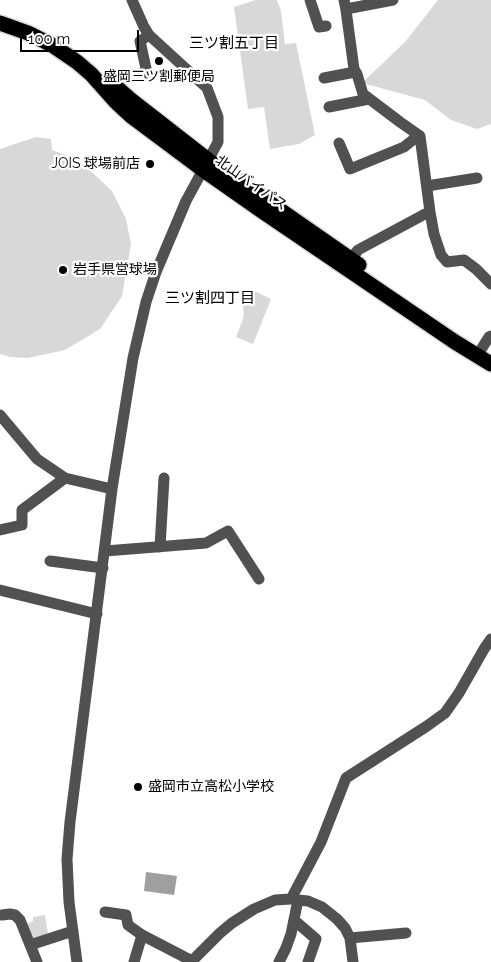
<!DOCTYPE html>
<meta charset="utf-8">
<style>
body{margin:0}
#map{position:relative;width:491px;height:962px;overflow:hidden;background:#fff;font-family:Raleway,sans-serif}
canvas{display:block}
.scale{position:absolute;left:20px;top:30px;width:119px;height:22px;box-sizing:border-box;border:2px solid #000;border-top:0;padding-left:6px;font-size:15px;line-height:18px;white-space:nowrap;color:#000;-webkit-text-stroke:4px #fff;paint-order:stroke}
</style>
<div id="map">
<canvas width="491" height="962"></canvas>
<div class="scale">100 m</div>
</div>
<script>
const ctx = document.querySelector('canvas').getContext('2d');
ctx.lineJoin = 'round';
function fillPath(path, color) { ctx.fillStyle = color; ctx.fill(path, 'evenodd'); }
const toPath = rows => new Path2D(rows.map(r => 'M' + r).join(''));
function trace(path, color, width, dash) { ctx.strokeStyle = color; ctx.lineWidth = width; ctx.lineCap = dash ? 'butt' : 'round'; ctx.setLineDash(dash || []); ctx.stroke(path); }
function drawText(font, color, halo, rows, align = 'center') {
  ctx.font = font + ' Raleway,"Noto Sans JP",sans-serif'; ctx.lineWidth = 4.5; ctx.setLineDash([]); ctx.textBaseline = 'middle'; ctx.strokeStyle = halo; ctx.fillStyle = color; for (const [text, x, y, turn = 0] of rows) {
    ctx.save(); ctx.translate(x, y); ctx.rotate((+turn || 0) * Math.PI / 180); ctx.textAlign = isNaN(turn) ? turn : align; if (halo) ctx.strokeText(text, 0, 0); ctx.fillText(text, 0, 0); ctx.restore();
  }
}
const green = toPath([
 [256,0,277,0,281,11,285,44,296,43,315,135,299,144,270,149,264,107,248,109,234,7],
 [438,0,491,0,491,124,477,129,451,120,425,100,362,83,405,42],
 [36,137,51,139,52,150,79,160,112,191,126,219,131,244,122,296,100,329,65,350,28,358,10,357,0,354,0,149],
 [250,289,271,299,253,344,236,337,242,322,244,314,243,306],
 [45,915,48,934,33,940,27,924,33,921,33,917]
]);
const water = toPath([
 [146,872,177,876,174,895,144,891]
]);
const minor = toPath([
 [310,0,319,27,326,26],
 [344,0,346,10,354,69,357,74,363,94,400,122,420,136,430,212,434,234,441,255,447,262,464,260,476,269,491,284],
 [346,9,393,0],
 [324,78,355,72],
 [107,79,147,73,140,41,149,35],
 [329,107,369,99],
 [339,143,350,169,404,147,419,135],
 [427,186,477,178],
 [351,259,358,250,425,214,430,212],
 [482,348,489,337,491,336],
 [0,415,37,459,65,478,112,489],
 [0,530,22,525,22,510,65,478],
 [160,547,164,478],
 [105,551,206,543,228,531,259,579],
 [50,561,103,568],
 [0,590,97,614],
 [105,912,126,915,128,925,142,935,192,961],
 [2,915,10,914,15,915,20,920,37,962],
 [294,920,316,939,308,962],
 [350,938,406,933],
 [30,945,73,931],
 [77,962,69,902,67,859,70,822,112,489,133,358,146,302,156,272,186,201,218,142,218,117,207,88,149,35,144,27,132,0],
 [134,962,142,935],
 [191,962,220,933,232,923,254,909,275,900,291,899,321,842,346,778,427,726,445,713,459,693,484,649,491,639],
 [279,962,286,948,291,934,298,900,308,901,322,907,337,919,345,928,350,938,353,962]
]);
const highway = toPath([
 [0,23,28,33,52,45,77,62,91,74,116,102,131,116,202,169,262,211,455,342,491,364],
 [108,80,131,100,208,160,359,265]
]);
const markers = [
 [159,61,5,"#000"],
 [150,164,5,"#000"],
 [63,270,5,"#000"],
 [138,787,5,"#000"]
];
const poiNames = [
 ["盛岡三ツ割郵便局",159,77,"center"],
 ["JOIS 球場前店",140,164,"right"],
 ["岩手県営球場",73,270],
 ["盛岡市立高松小学校",148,787]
];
const streetNames = [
 ["北山バイパス",251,183,35]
];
const neighbourhoodNames = [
 ["三ツ割五丁目",234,43],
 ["三ツ割四丁目",210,298]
];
fillPath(green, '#d8d8d8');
fillPath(water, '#9f9f9f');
trace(highway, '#dbdbdb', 18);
trace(minor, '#515151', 11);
trace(highway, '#000', 15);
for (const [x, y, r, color] of markers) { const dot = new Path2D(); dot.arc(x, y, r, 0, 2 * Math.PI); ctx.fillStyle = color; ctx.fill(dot); trace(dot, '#fff', 2); }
drawText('14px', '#000', '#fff', poiNames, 'left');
drawText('14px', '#000', '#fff', streetNames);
drawText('15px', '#000', '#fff', neighbourhoodNames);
</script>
